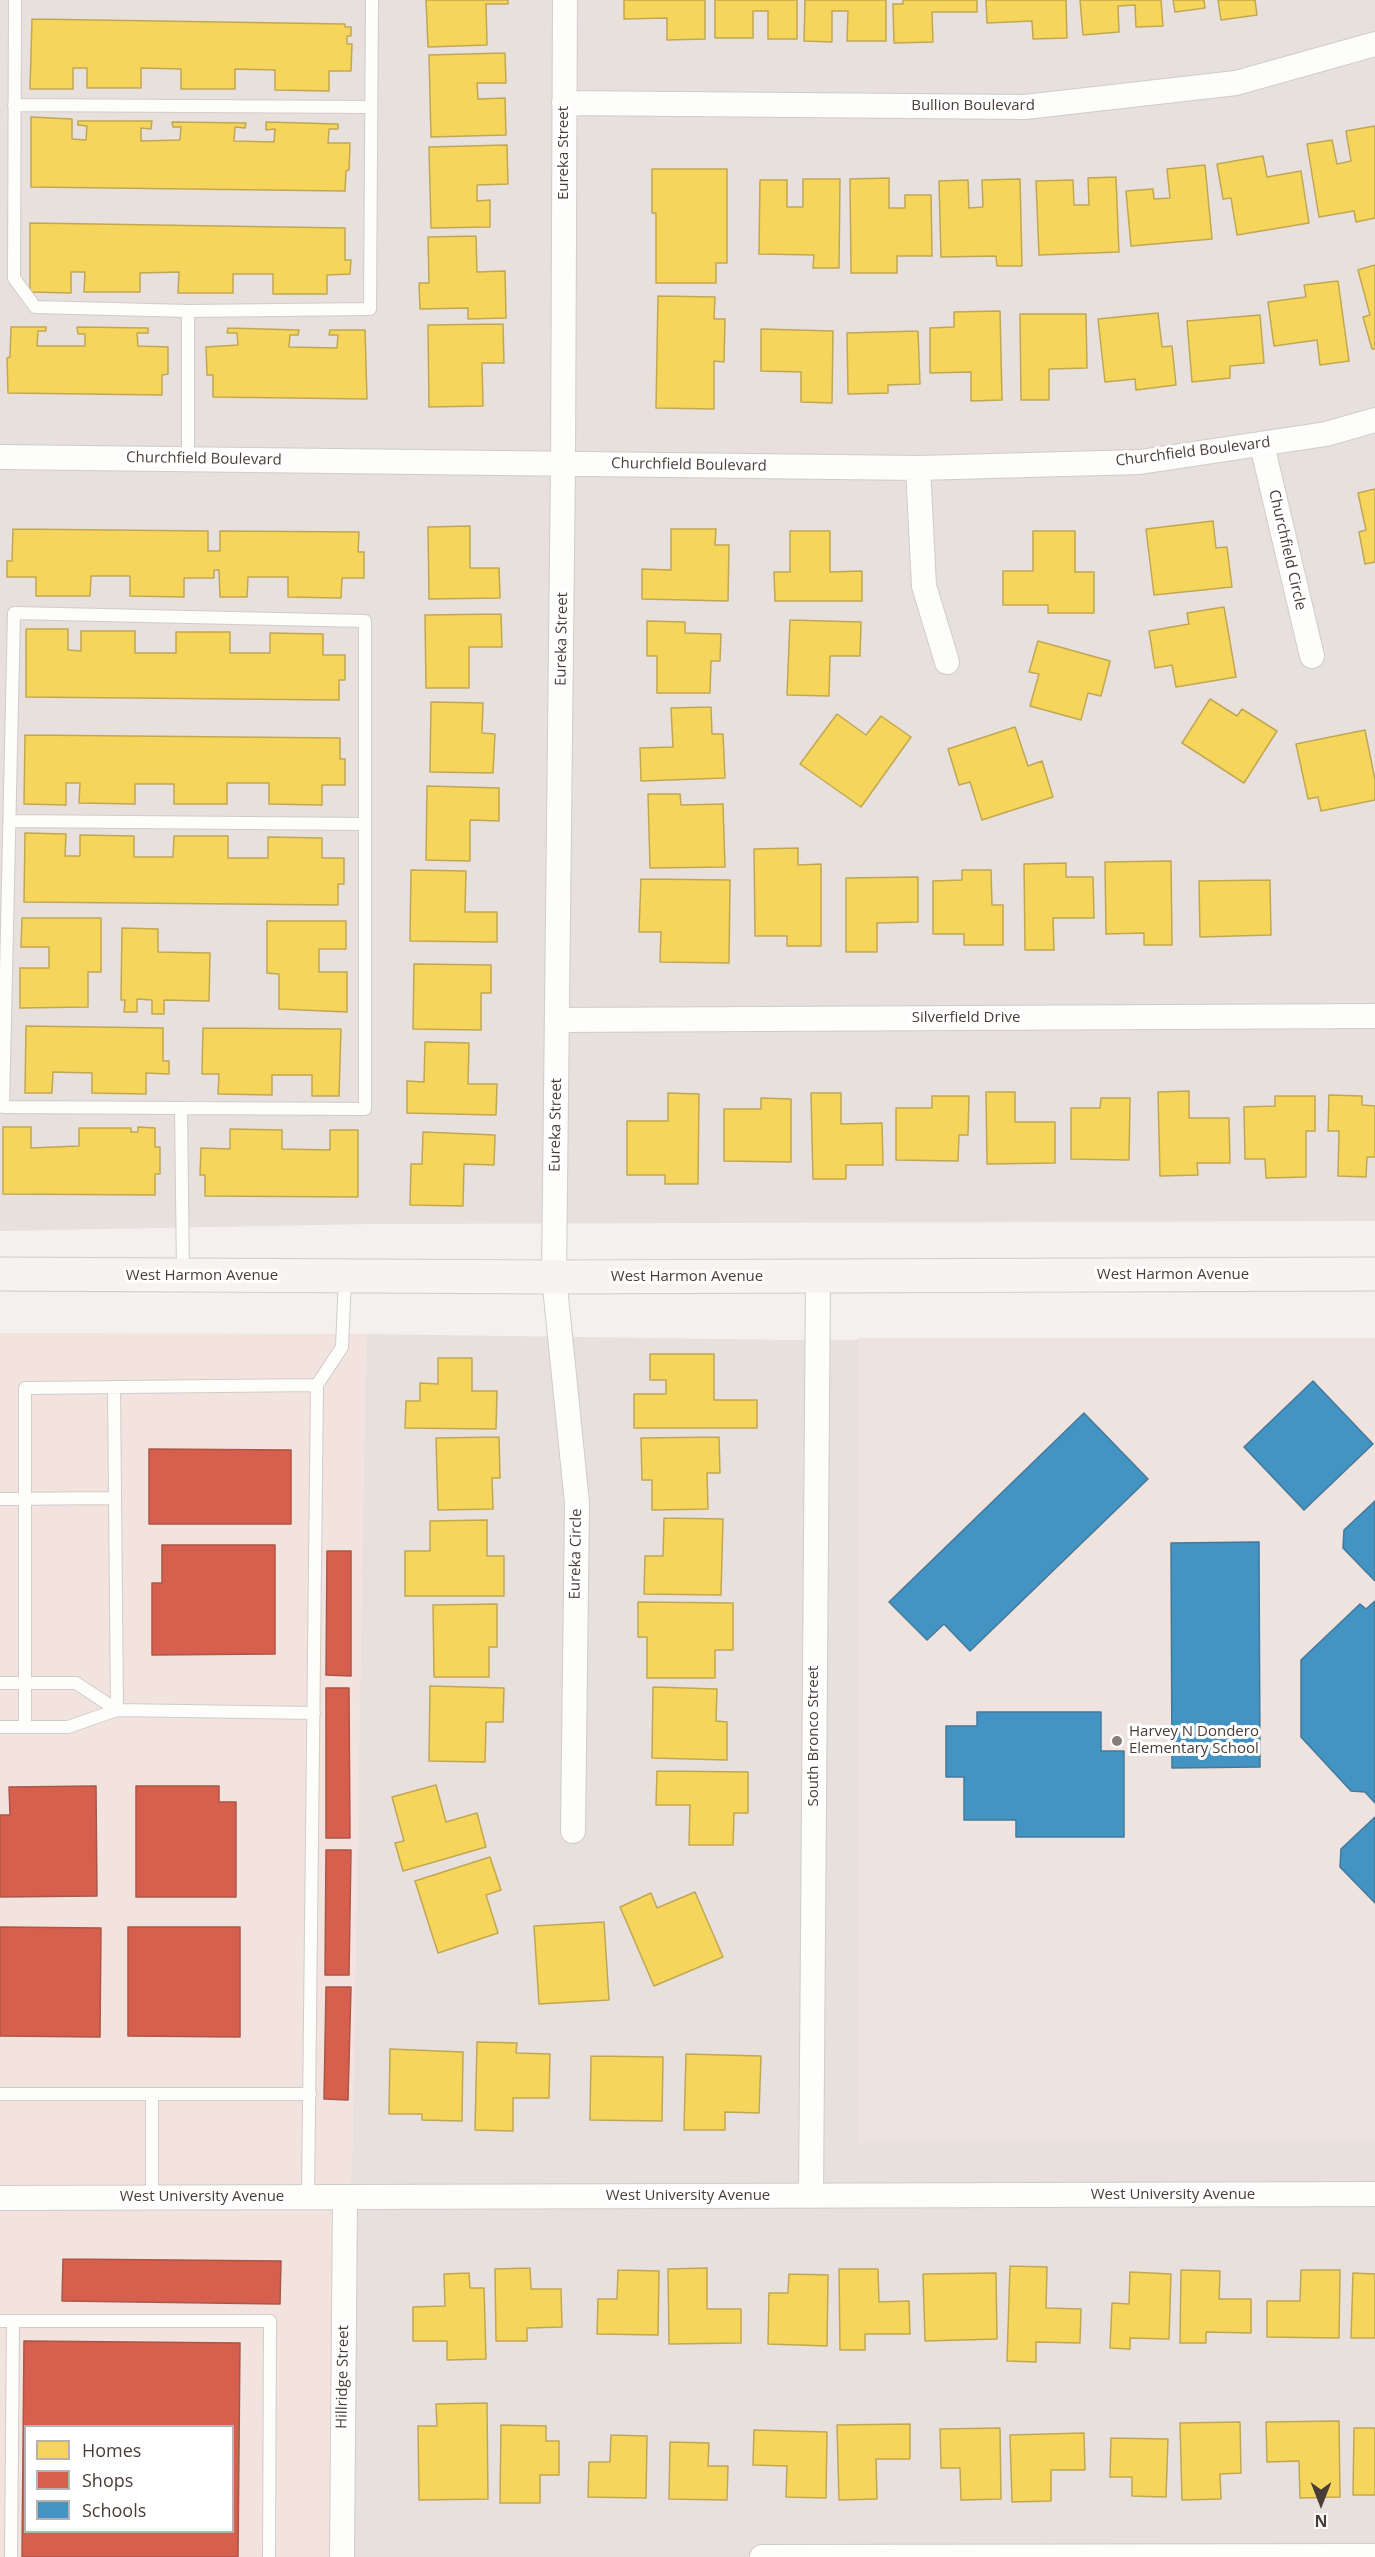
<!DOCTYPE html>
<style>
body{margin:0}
#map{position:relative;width:1375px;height:2557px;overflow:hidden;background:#f4f0ee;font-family:"Open Sans",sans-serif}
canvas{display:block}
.legend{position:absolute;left:24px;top:2425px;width:210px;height:108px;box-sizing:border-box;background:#fff;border:2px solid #b7b1b0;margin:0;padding:8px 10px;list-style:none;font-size:18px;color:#4a3d39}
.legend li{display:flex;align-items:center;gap:12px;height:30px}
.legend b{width:30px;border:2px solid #b7b1b0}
.north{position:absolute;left:1291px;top:2473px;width:60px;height:60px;-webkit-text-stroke:4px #fff;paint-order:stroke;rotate:180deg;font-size:16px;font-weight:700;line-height:24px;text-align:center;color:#4a3d39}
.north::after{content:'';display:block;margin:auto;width:21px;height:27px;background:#4a3d39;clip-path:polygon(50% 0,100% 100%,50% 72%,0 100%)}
</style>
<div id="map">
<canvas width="1375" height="2557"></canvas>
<ul class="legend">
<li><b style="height:16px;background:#f6d55c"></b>Homes</li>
<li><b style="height:16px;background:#d6604d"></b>Shops</li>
<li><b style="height:16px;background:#4393c3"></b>Schools</li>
</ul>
<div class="north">N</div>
</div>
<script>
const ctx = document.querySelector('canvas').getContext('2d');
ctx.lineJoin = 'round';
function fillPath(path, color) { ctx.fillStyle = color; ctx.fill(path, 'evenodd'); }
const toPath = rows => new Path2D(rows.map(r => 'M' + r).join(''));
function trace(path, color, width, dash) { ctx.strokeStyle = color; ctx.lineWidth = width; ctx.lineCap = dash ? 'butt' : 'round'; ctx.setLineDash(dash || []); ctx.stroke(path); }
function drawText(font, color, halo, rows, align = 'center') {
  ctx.font = font + ' "Open Sans",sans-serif'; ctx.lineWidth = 6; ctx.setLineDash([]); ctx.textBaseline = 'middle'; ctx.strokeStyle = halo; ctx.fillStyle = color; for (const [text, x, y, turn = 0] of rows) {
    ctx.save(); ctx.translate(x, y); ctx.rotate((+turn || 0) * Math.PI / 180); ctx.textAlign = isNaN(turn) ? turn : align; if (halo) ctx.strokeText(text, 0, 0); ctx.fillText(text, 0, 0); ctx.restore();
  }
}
const residential = toPath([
 [0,0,1375,0,1375,1221,370,1224,0,1231],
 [366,1334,790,1340,1375,1338,1375,2557,331,2557,352,2160]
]);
const commercial = toPath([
 [0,1333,366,1334,352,2160,331,2557,0,2557],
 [26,2426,232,2426,232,2532,26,2532]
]);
const education = toPath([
 [858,1338,1375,1338,1375,2143,858,2143]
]);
const homes = toPath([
 [426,0,508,0,508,4,486,4,487,45,428,47,426,0],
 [624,0,705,0,705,39,667,40,667,18,624,19,624,0],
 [715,0,797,0,797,39,768,39,768,11,753,11,753,38,715,38,715,0],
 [805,0,886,0,886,41,847,41,848,11,832,11,832,42,804,41,805,0],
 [903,0,977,0,977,12,932,12,933,42,894,43,893,4,903,4,903,0],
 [986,0,1066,0,1067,38,1033,39,1032,21,987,23,986,0],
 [1080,0,1161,0,1163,26,1136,27,1135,5,1118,6,1119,32,1083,35,1080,0],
 [1173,0,1204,0,1205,8,1175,12,1173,0],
 [1218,0,1255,0,1257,15,1221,20,1218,0],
 [32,19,345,24,345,27,351,27,351,36,347,36,347,44,352,44,351,71,329,71,329,91,275,90,275,70,235,69,235,89,181,89,181,69,141,68,141,88,87,88,87,68,73,68,73,89,30,89,32,19],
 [505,53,506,83,477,83,478,99,505,98,506,135,431,137,429,55,505,53],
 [31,117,72,119,72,139,86,140,87,126,78,125,78,121,152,121,151,129,141,128,141,141,180,140,181,127,173,127,172,122,246,123,245,128,235,127,234,141,274,142,275,129,266,130,266,122,338,124,338,129,329,129,328,143,350,143,349,170,346,171,345,191,31,187,31,117],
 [1375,126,1375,218,1356,222,1354,211,1319,217,1307,144,1332,140,1337,164,1351,161,1346,131,1375,126],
 [507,145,508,184,477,185,477,201,490,200,490,227,431,228,429,147,507,145],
 [1263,156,1267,177,1301,171,1309,223,1237,235,1231,198,1223,199,1217,164,1263,156],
 [1205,165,1212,239,1131,246,1126,191,1153,189,1154,199,1170,198,1167,169,1205,165],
 [652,169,727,169,727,263,716,263,716,283,656,283,656,213,652,213,652,169],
 [1116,177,1119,252,1039,255,1036,181,1073,180,1074,205,1089,205,1088,178,1116,177],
 [889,178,889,208,905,208,905,195,931,195,932,256,897,256,897,273,851,273,850,179,889,178],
 [803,179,840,179,839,268,813,268,814,255,759,254,760,180,787,180,787,207,803,207,803,179],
 [1020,179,1022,266,997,266,996,256,941,257,939,181,968,180,969,208,983,207,982,180,1020,179],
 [30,223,345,228,345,260,351,260,350,274,327,275,327,294,273,294,273,274,233,274,233,293,178,293,179,272,140,273,140,292,84,292,85,272,71,272,71,293,30,292,30,223],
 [476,236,477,272,505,271,506,318,468,319,468,308,420,309,419,283,429,283,428,237,476,236],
 [1375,265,1375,349,1372,349,1363,317,1370,315,1358,270,1375,265],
 [1338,281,1349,361,1320,365,1317,340,1274,346,1268,302,1306,297,1304,285,1338,281],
 [658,296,715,297,714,319,725,319,724,362,714,361,714,409,656,408,658,296],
 [1000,311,1002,400,971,401,971,372,930,373,930,328,954,327,954,312,1000,311],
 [1158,313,1162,347,1172,346,1176,385,1136,390,1135,379,1105,382,1098,319,1158,313],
 [1020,314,1086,314,1087,368,1049,369,1049,400,1021,400,1020,314],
 [1260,315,1264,363,1230,366,1230,378,1192,382,1187,321,1260,315],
 [503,324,504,363,482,363,483,406,429,407,428,325,503,324],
 [11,327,46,327,46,331,38,331,37,346,85,346,85,334,78,334,77,327,148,328,148,333,137,333,138,346,168,347,168,374,162,375,162,395,8,393,7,358,10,357,11,327],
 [228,328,299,330,298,335,290,335,289,347,337,348,338,335,329,335,330,330,365,330,367,399,213,397,213,375,207,375,206,347,238,345,237,333,227,333,228,328],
 [761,329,833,331,832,403,801,402,801,372,761,371,761,329],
 [918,331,920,384,888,385,888,393,848,394,847,333,918,331],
 [1375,489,1375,562,1365,564,1359,532,1366,530,1358,493,1375,489],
 [1213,521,1216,548,1227,547,1232,587,1154,595,1146,529,1213,521],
 [470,526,470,568,499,568,500,598,429,599,428,527,470,526],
 [13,529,208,531,208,551,220,551,220,531,359,532,358,552,364,552,364,578,342,578,341,598,288,597,288,577,248,577,247,597,220,597,219,570,214,570,214,578,184,578,184,597,130,596,130,576,91,576,90,596,36,596,36,577,7,577,7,561,12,561,13,529],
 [671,529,716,529,715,545,729,545,728,601,642,599,642,569,671,570,671,529],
 [790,531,830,531,830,572,862,571,862,601,775,601,774,572,790,572,790,531],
 [1033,531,1075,531,1075,572,1094,572,1094,613,1048,613,1048,605,1003,605,1003,571,1033,571,1033,531],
 [1224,607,1236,677,1176,687,1172,665,1155,668,1149,631,1189,624,1187,613,1224,607],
 [501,614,502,647,469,647,469,688,426,688,425,615,501,614],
 [790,620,861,622,860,656,830,656,829,696,787,695,790,620],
 [647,621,685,622,685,633,721,634,720,661,711,661,710,693,657,693,657,656,647,656,647,621],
 [26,629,68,629,68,650,81,651,81,631,135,631,135,653,176,653,176,632,230,632,230,653,270,653,270,633,323,634,323,655,345,655,345,680,339,680,339,700,26,697,26,629],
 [1038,641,1110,661,1101,696,1088,693,1081,720,1030,706,1039,674,1029,672,1038,641],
 [1210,699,1237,716,1242,709,1277,731,1244,783,1182,743,1210,699],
 [431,702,483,703,482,733,495,734,493,773,430,772,431,702],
 [711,707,712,734,723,734,725,778,641,781,640,748,673,747,671,708,711,707],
 [837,714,866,735,881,716,911,737,861,807,800,764,837,714],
 [1015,727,1028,766,1042,761,1053,797,982,820,970,782,959,785,948,749,1015,727],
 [1365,730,1375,780,1375,800,1321,811,1318,797,1308,799,1296,744,1365,730],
 [25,735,340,738,340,759,345,759,345,785,322,785,322,805,269,804,269,783,227,783,227,804,174,804,174,784,135,784,135,804,79,803,80,783,66,783,66,805,24,804,25,735],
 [427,786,499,788,499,821,470,820,470,861,426,860,427,786],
 [648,794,680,794,681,805,723,804,725,867,650,868,648,794],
 [25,833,66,834,65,856,80,856,80,835,134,836,134,857,173,857,174,836,228,836,228,858,268,858,268,837,322,838,322,858,344,858,344,884,338,884,338,905,24,902,25,833],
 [798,848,798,865,821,864,821,946,787,946,787,936,755,936,754,849,798,848],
 [1171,861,1172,945,1144,945,1144,933,1106,934,1105,862,1171,861],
 [1066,863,1066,877,1093,877,1094,918,1053,918,1054,950,1025,950,1024,864,1066,863],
 [411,870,466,871,465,912,497,912,497,942,410,941,411,870],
 [962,870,991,870,992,905,1003,905,1003,945,964,945,964,934,933,934,933,881,962,880,962,870],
 [918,877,918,922,877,923,877,952,846,952,846,878,918,877],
 [641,879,730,880,729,963,660,962,661,932,639,932,641,879],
 [1270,880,1271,935,1200,937,1199,881,1270,880],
 [22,918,101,918,101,972,88,972,88,1007,20,1008,20,968,49,968,49,947,21,947,22,918],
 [267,921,346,921,346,949,319,949,319,972,347,972,347,1012,279,1009,279,974,267,973,267,921],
 [122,928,158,929,158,952,210,953,209,1001,164,1000,164,1014,152,1014,152,1000,137,999,137,1012,124,1012,125,1000,121,1000,122,928],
 [414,964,491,965,491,993,481,993,481,1030,413,1029,414,964],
 [26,1026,163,1028,163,1061,169,1061,169,1074,146,1073,146,1094,92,1093,92,1073,53,1072,52,1093,25,1093,26,1026],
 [203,1028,341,1029,339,1096,312,1096,312,1075,272,1075,272,1095,218,1094,219,1074,202,1074,203,1028],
 [425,1042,469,1043,468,1084,497,1084,496,1115,407,1113,407,1081,424,1082,425,1042],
 [1189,1091,1189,1118,1229,1118,1230,1163,1197,1163,1198,1175,1160,1176,1158,1092,1189,1091],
 [986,1092,1015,1092,1015,1122,1055,1122,1055,1163,987,1164,986,1092],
 [668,1093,699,1094,698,1184,665,1184,665,1175,627,1175,627,1121,668,1121,668,1093],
 [811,1093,841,1093,841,1124,882,1123,883,1165,846,1165,846,1179,813,1179,811,1093],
 [1329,1095,1362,1096,1362,1105,1375,1106,1375,1157,1367,1157,1366,1177,1338,1176,1339,1131,1328,1131,1329,1095],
 [932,1096,969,1096,968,1135,959,1135,958,1161,896,1160,896,1108,932,1108,932,1096],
 [1275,1096,1315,1096,1315,1131,1306,1131,1306,1177,1266,1178,1265,1159,1245,1159,1244,1107,1275,1106,1275,1096],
 [761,1098,791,1099,791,1162,724,1161,724,1109,761,1109,761,1098],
 [1101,1098,1130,1098,1129,1160,1071,1159,1071,1108,1100,1108,1101,1098],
 [3,1127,31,1127,31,1148,79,1146,79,1128,131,1128,131,1132,138,1132,138,1127,155,1128,155,1147,160,1147,160,1174,155,1174,155,1195,3,1194,3,1127],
 [230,1129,282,1130,282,1149,330,1150,330,1130,358,1130,358,1197,205,1196,205,1175,200,1175,201,1148,230,1149,230,1129],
 [423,1132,495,1135,494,1165,464,1164,463,1206,410,1205,411,1164,422,1164,423,1132],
 [650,1354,714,1354,714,1400,757,1400,757,1428,634,1428,634,1394,666,1394,666,1380,650,1380,650,1354],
 [438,1358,472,1358,472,1391,497,1391,496,1429,405,1428,406,1401,420,1401,420,1383,438,1384,438,1358],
 [499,1437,500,1478,492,1478,493,1509,438,1510,436,1438,499,1437],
 [719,1437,720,1473,707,1473,708,1509,652,1510,652,1480,642,1480,641,1438,719,1437],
 [664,1518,723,1519,721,1595,644,1594,645,1556,663,1556,664,1518],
 [487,1520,487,1556,504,1556,504,1596,405,1596,405,1551,430,1551,430,1521,487,1520],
 [638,1602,733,1603,733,1650,715,1650,715,1678,647,1678,647,1637,638,1637,638,1602],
 [497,1604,497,1647,489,1647,489,1677,434,1677,433,1605,497,1604],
 [430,1686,504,1688,503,1722,486,1722,485,1762,429,1761,430,1686],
 [653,1687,717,1689,716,1721,727,1722,727,1760,652,1758,653,1687],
 [657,1771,748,1772,748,1813,734,1813,733,1845,689,1845,690,1805,656,1805,657,1771],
 [436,1785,446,1822,477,1813,486,1847,403,1871,395,1843,404,1841,392,1797,436,1785],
 [490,1857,501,1890,486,1895,498,1933,438,1953,415,1881,490,1857],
 [695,1892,723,1957,654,1986,620,1907,651,1893,657,1908,695,1892],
 [604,1922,609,2000,539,2004,534,1926,604,1922],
 [477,2042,517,2043,516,2053,550,2054,549,2098,513,2098,513,2131,475,2130,477,2042],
 [390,2049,463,2052,462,2121,422,2120,422,2114,389,2114,390,2049],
 [686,2054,761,2056,759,2113,725,2112,725,2130,684,2130,686,2054],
 [591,2056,663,2057,662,2121,590,2120,591,2056],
 [1010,2266,1047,2267,1046,2308,1081,2309,1080,2343,1036,2342,1036,2362,1007,2361,1010,2266],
 [530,2268,531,2289,561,2289,562,2327,527,2328,527,2341,496,2341,495,2269,530,2268],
 [707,2268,707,2309,741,2309,741,2343,669,2344,668,2269,707,2268],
 [839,2269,878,2269,879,2302,909,2301,910,2334,865,2334,865,2350,840,2350,839,2269],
 [618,2270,659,2271,658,2335,597,2334,598,2299,617,2299,618,2270],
 [1181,2270,1220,2271,1219,2299,1251,2299,1251,2333,1206,2332,1206,2343,1180,2343,1181,2270],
 [1301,2270,1340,2270,1339,2338,1267,2337,1267,2301,1300,2301,1301,2270],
 [1130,2272,1171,2274,1169,2339,1130,2338,1130,2349,1110,2348,1112,2303,1129,2304,1130,2272],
 [469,2273,470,2288,484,2288,486,2359,447,2360,447,2341,413,2341,413,2307,445,2306,444,2274,469,2273],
 [996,2273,997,2339,925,2341,923,2274,996,2273],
 [1353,2273,1375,2274,1375,2338,1351,2338,1353,2273],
 [789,2274,828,2275,827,2346,768,2344,769,2293,788,2293,789,2274],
 [487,2403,488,2499,419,2500,418,2426,437,2426,436,2404,487,2403],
 [1339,2421,1340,2497,1300,2498,1299,2461,1267,2462,1266,2422,1339,2421],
 [1240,2422,1241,2473,1220,2474,1221,2499,1182,2500,1180,2423,1240,2422],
 [910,2424,910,2459,876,2459,877,2499,839,2500,837,2425,910,2424],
 [501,2425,546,2426,546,2441,559,2441,559,2475,540,2475,540,2503,500,2503,501,2425],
 [1000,2428,1001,2499,961,2500,960,2468,941,2468,940,2429,1000,2428],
 [1354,2428,1375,2428,1375,2495,1353,2495,1354,2428],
 [754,2430,827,2432,826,2498,786,2497,787,2466,753,2465,754,2430],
 [1084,2433,1085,2470,1051,2470,1051,2501,1012,2502,1010,2435,1084,2433],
 [611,2435,647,2436,646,2498,588,2497,589,2462,610,2462,611,2435],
 [1111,2438,1168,2439,1166,2497,1132,2496,1132,2477,1110,2477,1111,2438],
 [670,2442,709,2443,708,2466,728,2466,727,2500,669,2499,670,2442]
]);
const shops = toPath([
 [149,1449,291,1450,291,1524,149,1524,149,1449],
 [162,1545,275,1545,275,1654,152,1655,152,1583,162,1583,162,1545],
 [327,1551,351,1551,351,1676,326,1675,327,1551],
 [326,1688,349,1688,350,1838,326,1838,326,1688],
 [96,1786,97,1896,0,1897,0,1815,10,1815,9,1787,96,1786],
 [136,1786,219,1786,219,1802,236,1802,236,1897,136,1897,136,1786],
 [326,1850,351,1850,349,1975,325,1975,326,1850],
 [0,1927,101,1928,100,2037,0,2036,0,1927],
 [128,1927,240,1927,240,2037,128,2036,128,1927],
 [326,1987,351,1987,348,2100,324,2099,326,1987],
 [63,2259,281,2261,280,2304,62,2301,63,2259],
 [24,2341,240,2343,238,2557,22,2557,24,2341],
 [26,2426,232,2426,232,2532,26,2532,26,2426]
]);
const schools = toPath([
 [1313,1381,1373,1444,1304,1510,1244,1447,1313,1381],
 [1084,1413,1148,1479,970,1651,944,1624,927,1640,889,1602,1084,1413],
 [1375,1501,1375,1581,1343,1548,1344,1530,1375,1501],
 [1259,1542,1260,1767,1172,1768,1171,1543,1259,1542],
 [1375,1601,1375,1803,1365,1792,1351,1791,1301,1737,1301,1660,1360,1604,1366,1609,1375,1601],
 [977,1712,1101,1712,1101,1751,1124,1751,1124,1837,1016,1837,1016,1820,964,1820,964,1777,946,1777,946,1726,977,1726,977,1712],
 [1375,1817,1375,1903,1340,1867,1341,1849,1375,1817]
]);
const service = toPath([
 [15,0,14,278,35,307,188,311,370,309,372,0],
 [14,105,371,107],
 [188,311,188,459],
 [10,821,365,824],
 [181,1108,3,1107,14,613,365,621,365,1109,181,1108,183,1274],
 [317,1385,342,1347,345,1278],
 [114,1387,117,1710],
 [0,1499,115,1498],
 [0,1683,76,1683,117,1710],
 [0,1727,68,1727,117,1710,314,1713],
 [25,1727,25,1388,317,1385,308,2197],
 [0,2094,310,2094],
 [152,2094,152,2198],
 [0,2321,270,2321,269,2557],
 [11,2557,13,2321]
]);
const minor = toPath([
 [565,0,563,464,554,1277,577,1503,573,1831],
 [564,103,1025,107,1236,83,1375,44],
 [1262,445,1312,656],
 [0,457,918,468,1140,462,1326,434,1375,420],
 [918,468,924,586,947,662],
 [557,1020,1375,1016],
 [811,2196,818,1276],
 [0,2198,1375,2194],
 [342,2557,345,2197],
 [762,2557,1375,2556]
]);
const secondary = toPath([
 [0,1274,554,1277,1375,1274]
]);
const markers = [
 [1117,1741,6,"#867c78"]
];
const streetNames = [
 ["Bullion Boulevard",973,106],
 ["Eureka Street",564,153,-90],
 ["Churchfield Boulevard",1193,452,-7],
 ["Churchfield Boulevard",204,459,1],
 ["Churchfield Boulevard",689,465,1],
 ["Churchfield Circle",1287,550,77],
 ["Eureka Street",562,639,-89],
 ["Silverfield Drive",966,1018],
 ["Eureka Street",556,1125,-89],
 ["West Harmon Avenue",1173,1275],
 ["West Harmon Avenue",202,1276],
 ["West Harmon Avenue",687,1277],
 ["Eureka Circle",576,1554,-89],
 ["South Bronco Street",814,1736,-90],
 ["West University Avenue",1173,2195],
 ["West University Avenue",688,2196],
 ["West University Avenue",202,2197],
 ["Hillridge Street",343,2377,-89]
];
const poiNames = [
 ["Harvey N Dondero",1129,1732],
 ["Elementary School",1129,1749]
];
fillPath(residential, '#e7e0dc');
fillPath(commercial, '#f2e3df');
fillPath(education, '#eee3de');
fillPath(homes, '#f6d55c');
trace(homes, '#c2a752', 1.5);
fillPath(shops, '#d6604d');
trace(shops, '#ac5647', 1.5);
fillPath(schools, '#4393c3');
trace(schools, '#45799a', 1.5);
trace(service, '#d0ccca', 14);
trace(minor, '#d0ccca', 26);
trace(secondary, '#d4cbc6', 35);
trace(service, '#fdfdfc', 12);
trace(minor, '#fdfdfc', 24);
trace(secondary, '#f7f3f1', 33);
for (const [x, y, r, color] of markers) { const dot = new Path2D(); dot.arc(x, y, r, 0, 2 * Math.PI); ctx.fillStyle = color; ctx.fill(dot); trace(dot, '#fff', 2); }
drawText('15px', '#4a3d39', '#fff', streetNames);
drawText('15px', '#4a3d39', '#fff', poiNames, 'left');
</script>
